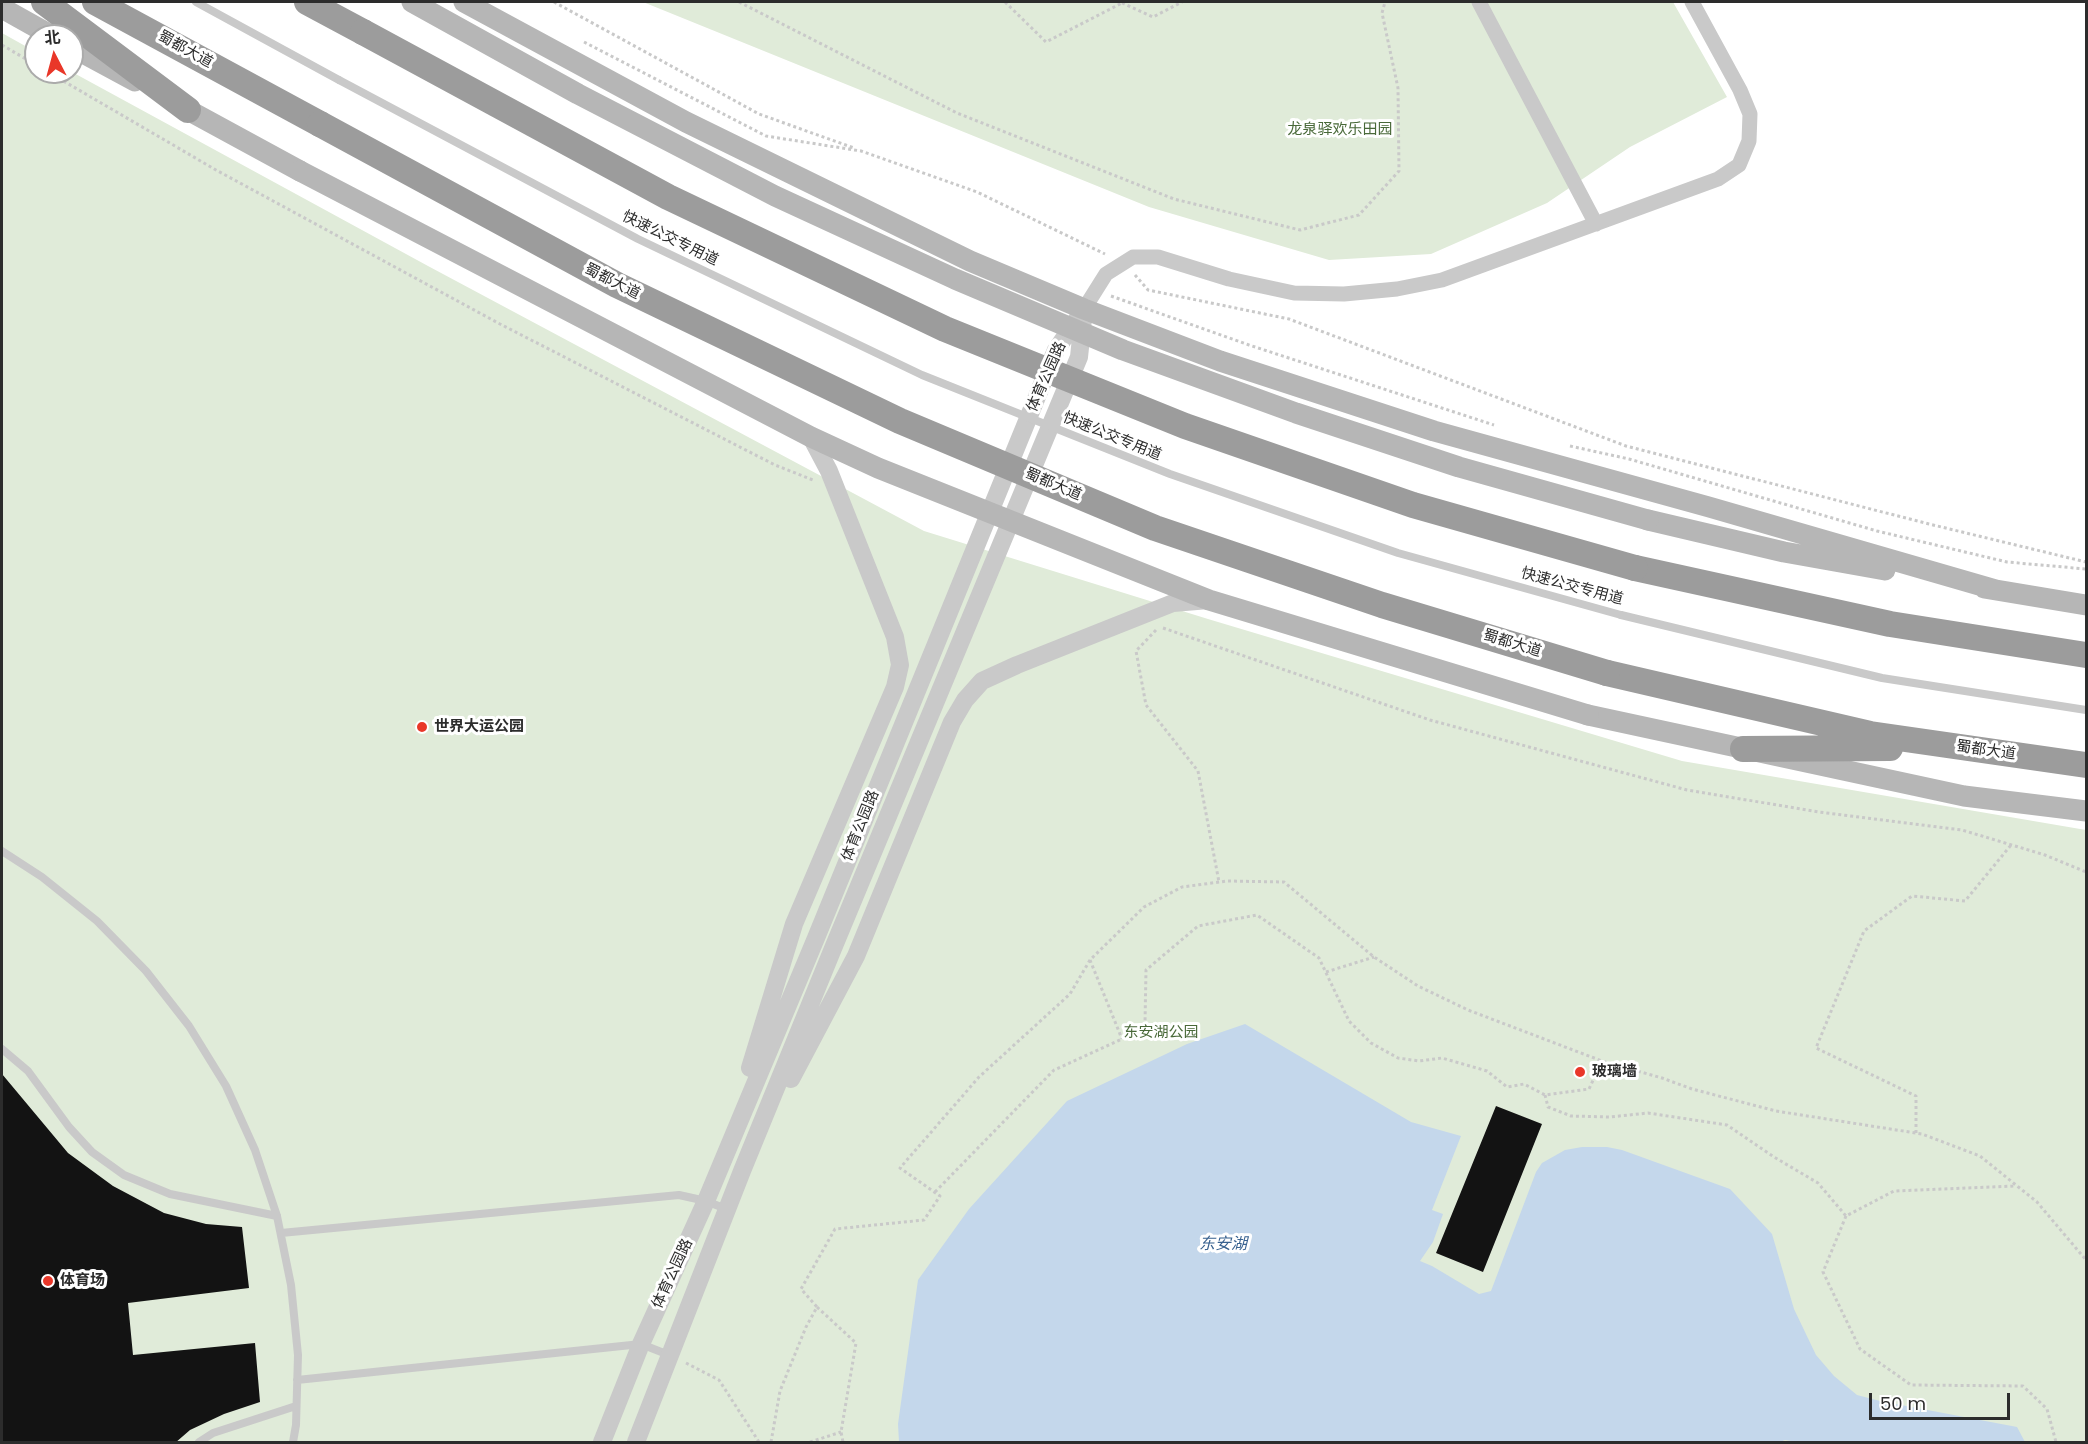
<!DOCTYPE html>
<meta charset="utf-8">
<style>
body{margin:0}
#map{position:relative;width:2088px;height:1444px;overflow:hidden;background:#fff;font-family:Poppins,"Noto Sans SC",sans-serif}
canvas{display:block}
.frame{position:absolute;inset:0;border:3px solid #2c2c2c;pointer-events:none}
.north{position:absolute;left:24px;top:24px;width:60px;height:60px;box-sizing:border-box;background:#fff;border:2px solid #ababab;border-radius:50%;rotate:354deg;font-size:16px;font-weight:700;line-height:24px;text-align:center;color:#2c2c2c}
.north::after{content:'';display:block;margin:auto;width:21px;height:27px;background:#e93729;clip-path:polygon(50% 0,100% 100%,50% 72%,0 100%)}
.scale{position:absolute;left:1869px;top:1393px;width:141px;height:27px;box-sizing:border-box;border:3px solid #2c2c2c;border-top:0;padding-left:8px;font-size:18px;line-height:21px;white-space:nowrap;color:#2c2c2c;-webkit-text-stroke:4px #fff;paint-order:stroke}
</style>
<div id="map">
<canvas width="2088" height="1444"></canvas>
<div class="frame"></div>
<div class="north">北</div>
<div class="scale">50 m</div>
</div>
<script>
const ctx = document.querySelector('canvas').getContext('2d');
ctx.lineJoin = 'round';
function fillPath(path, color) { ctx.fillStyle = color; ctx.fill(path, 'evenodd'); }
const toPath = rows => new Path2D(rows.map(r => 'M' + r).join(''));
function trace(path, color, width, dash) { ctx.strokeStyle = color; ctx.lineWidth = width; ctx.lineCap = dash ? 'butt' : 'round'; ctx.setLineDash(dash || []); ctx.stroke(path); }
function drawText(font, color, halo, rows, align = 'center') {
  ctx.font = font + ' Poppins,"Noto Sans SC",sans-serif'; ctx.lineWidth = 6; ctx.setLineDash([]); ctx.textBaseline = 'middle'; ctx.strokeStyle = halo; ctx.fillStyle = color; for (const [text, x, y, turn = 0] of rows) {
    ctx.save(); ctx.translate(x, y); ctx.rotate((+turn || 0) * Math.PI / 180); ctx.textAlign = isNaN(turn) ? turn : align; if (halo) ctx.strokeText(text, 0, 0); ctx.fillText(text, 0, 0); ctx.restore();
  }
}
const green = toPath([
 [643,2,1673,2,1727,97,1630,147,1547,203,1431,254,1329,260,1149,207],
 [2,33,36,52,36,72,72,72,428,266,924,531,1208,619,1682,761,2086,830,2086,1442,2,1442]
]);
const water = toPath([
 [1245,1024,1411,1122,1461,1136,1432,1210,1443,1214,1433,1242,1420,1261,1432,1266,1479,1294,1491,1291,1536,1172,1542,1163,1565,1150,1582,1147,1607,1147,1622,1150,1730,1189,1772,1234,1794,1309,1816,1355,1834,1376,1857,1395,1880,1401,2017,1427,2025,1442,1797,1442,1785,1440,1780,1442,899,1442,898,1424,918,1280,969,1209,1067,1101,1187,1044]
]);
const building = toPath([
 [2,1074,68,1153,113,1186,164,1213,206,1224,242,1227,249,1288,128,1303,133,1355,255,1343,260,1402,224,1414,190,1430,175,1443,2,1443],
 [1496,1106,1542,1124,1483,1272,1436,1253]
]);
const path = toPath([
 [554,2,759,114,854,148],
 [739,2,957,113,1174,199,1300,230,1359,215,1399,171,1398,88,1382,13,1385,2],
 [1005,2,1046,42,1122,3],
 [1122,3,1153,17,1182,2],
 [584,42,766,136,861,151,977,192,1105,254],
 [2,45,36,65],
 [48,72,216,170,500,324,775,465,813,480],
 [1135,275,1148,290,1289,319,1626,446,1929,524,2086,562],
 [1111,296,1249,345,1494,425],
 [1570,446,1629,459,1877,531,2007,562,2086,569],
 [1163,628,1430,720,1687,790,1819,812,1962,830,2045,855,2086,872],
 [1156,630,1136,651,1146,705,1198,771,1219,882],
 [1090,960,1122,1039],
 [1326,972,1374,957],
 [1545,1095,1548,1107,1571,1116,1610,1117,1648,1113,1727,1125,1774,1157,1818,1183,1846,1216,1894,1191,2014,1186],
 [1916,1133,1916,1096,1816,1048,1864,931,1912,896,1965,901,2011,845],
 [935,1192,1054,1070,1122,1039,1145,1023,1146,970,1198,926,1257,915,1319,958,1349,1021,1371,1043,1398,1058,1419,1061,1442,1058,1487,1071,1507,1087,1524,1084,1545,1095,1589,1089,1602,1061],
 [1846,1216,1823,1272,1860,1349,1911,1385,2023,1386,2047,1409,2056,1442],
 [817,1307,856,1343,841,1432,843,1442],
 [686,1363,719,1380,759,1442],
 [771,1442,780,1391,806,1327,817,1307,801,1289,835,1229,924,1220,940,1196,900,1168,979,1077,1070,994,1090,960,1144,907,1182,887,1227,881,1284,882,1374,957,1418,986,1468,1010,1602,1061,1662,1078,1692,1089,1776,1111,1922,1134,1980,1156,2037,1202,2086,1260],
 [810,1442,841,1432]
]);
const service = toPath([
 [196,2,339,80],
 [1621,615,1882,678,2086,710],
 [2,851,42,877,97,921,146,971,189,1026,226,1086,255,1150,277,1216,291,1285,298,1355,296,1425,293,1442],
 [2,1049,28,1071,69,1127,92,1152,124,1175,170,1194,277,1216],
 [281,1233,679,1195,706,1201,726,1209],
 [297,1380,641,1344,669,1355],
 [199,1442,213,1433,296,1406]
]);
const minor = toPath([
 [1479,2,1596,224],
 [1084,309,1106,274,1133,257,1158,257,1229,279,1294,293,1344,294,1397,289,1442,280,1718,179,1739,165,1749,141,1750,114,1740,90,1692,2]
]);
const tertiary = toPath([
 [750,1068,794,924,895,687,900,665,895,637,829,471,811,437],
 [791,1079,856,956,952,722,965,700,982,681,1017,665,1173,603,1209,600],
 [602,1442,641,1344,706,1201,816,938,1056,350,1084,309],
 [636,1442,742,1171,834,946,1079,357,1083,319]
]);
const secondary = toPath([
 [464,2,686,122,970,261,1084,309,1220,361,1434,431,1709,507,1996,590],
 [2,8,52,36],
 [72,47,135,81],
 [175,103,300,171],
 [1648,520,1784,552,1885,570],
 [1984,588,2086,605],
 [1588,715,1964,796,2086,811]
]);
const trunk = toPath([
 [44,2,188,110],
 [95,2,320,124],
 [307,2,363,32],
 [1635,568,1890,624,2086,655],
 [1607,673,1870,734,2086,765],
 [1743,749,1890,748]
]);
const serviceBridge = toPath([
 [339,80,638,239,922,375,1170,474,1398,553,1621,615]
]);
const secondaryBridge = toPath([
 [412,2,578,94,775,196,955,279,1123,350,1296,413,1459,467,1648,520],
 [300,171,811,437,878,468,1209,600,1588,715]
]);
const trunkBridge = toPath([
 [363,32,668,197,945,329,1185,426,1413,505,1635,568],
 [320,124,617,285,900,421,1155,528,1382,605,1607,673]
]);
const markers = [
 [422,727,6,"#e93729"],
 [1580,1072,6,"#e93729"],
 [48,1281,6,"#e93729"]
];
const streetNames = [
 ["蜀都大道",185,50,29],
 ["快速公交专用道",670,239,26],
 ["蜀都大道",612,282,27],
 ["体育公园路",1047,377,-66],
 ["快速公交专用道",1112,437,22],
 ["蜀都大道",1053,485,23],
 ["快速公交专用道",1572,587,15],
 ["蜀都大道",1512,644,17],
 ["蜀都大道",1986,751,8],
 ["体育公园路",861,826,-68],
 ["体育公园路",673,1274,-65]
];
const parkNames = [
 ["龙泉驿欢乐田园",1340,130],
 ["东安湖公园",1161,1033]
];
const poiNames = [
 ["世界大运公园",434,727],
 ["玻璃墙",1592,1072],
 ["体育场",60,1281]
];
const waterNames = [
 ["东安湖",1223,1245]
];
fillPath(green, '#e0ebd9');
fillPath(water, '#c4d7eb');
fillPath(building, '#131313');
trace(path, '#c9c9c9', 3, [3, 3]);
trace(service, '#c9c9c9', 8);
trace(minor, '#c9c9c9', 15);
trace(tertiary, '#c9c9c9', 18);
trace(secondary, '#b6b6b6', 21);
trace(trunk, '#9c9c9c', 26);
trace(serviceBridge, '#c9c9c9', 8);
trace(secondaryBridge, '#b6b6b6', 21);
trace(trunkBridge, '#9c9c9c', 26);
for (const [x, y, r, color] of markers) { const dot = new Path2D(); dot.arc(x, y, r, 0, 2 * Math.PI); ctx.fillStyle = color; ctx.fill(dot); trace(dot, '#fff', 2); }
drawText('15px', '#2c2c2c', '#fff', streetNames);
drawText('15px', '#496939', '#fff', parkNames);
drawText('bold 15px', '#2c2c2c', '#fff', poiNames, 'left');
drawText('italic 16px', '#396290', '#fff', waterNames);
</script>
